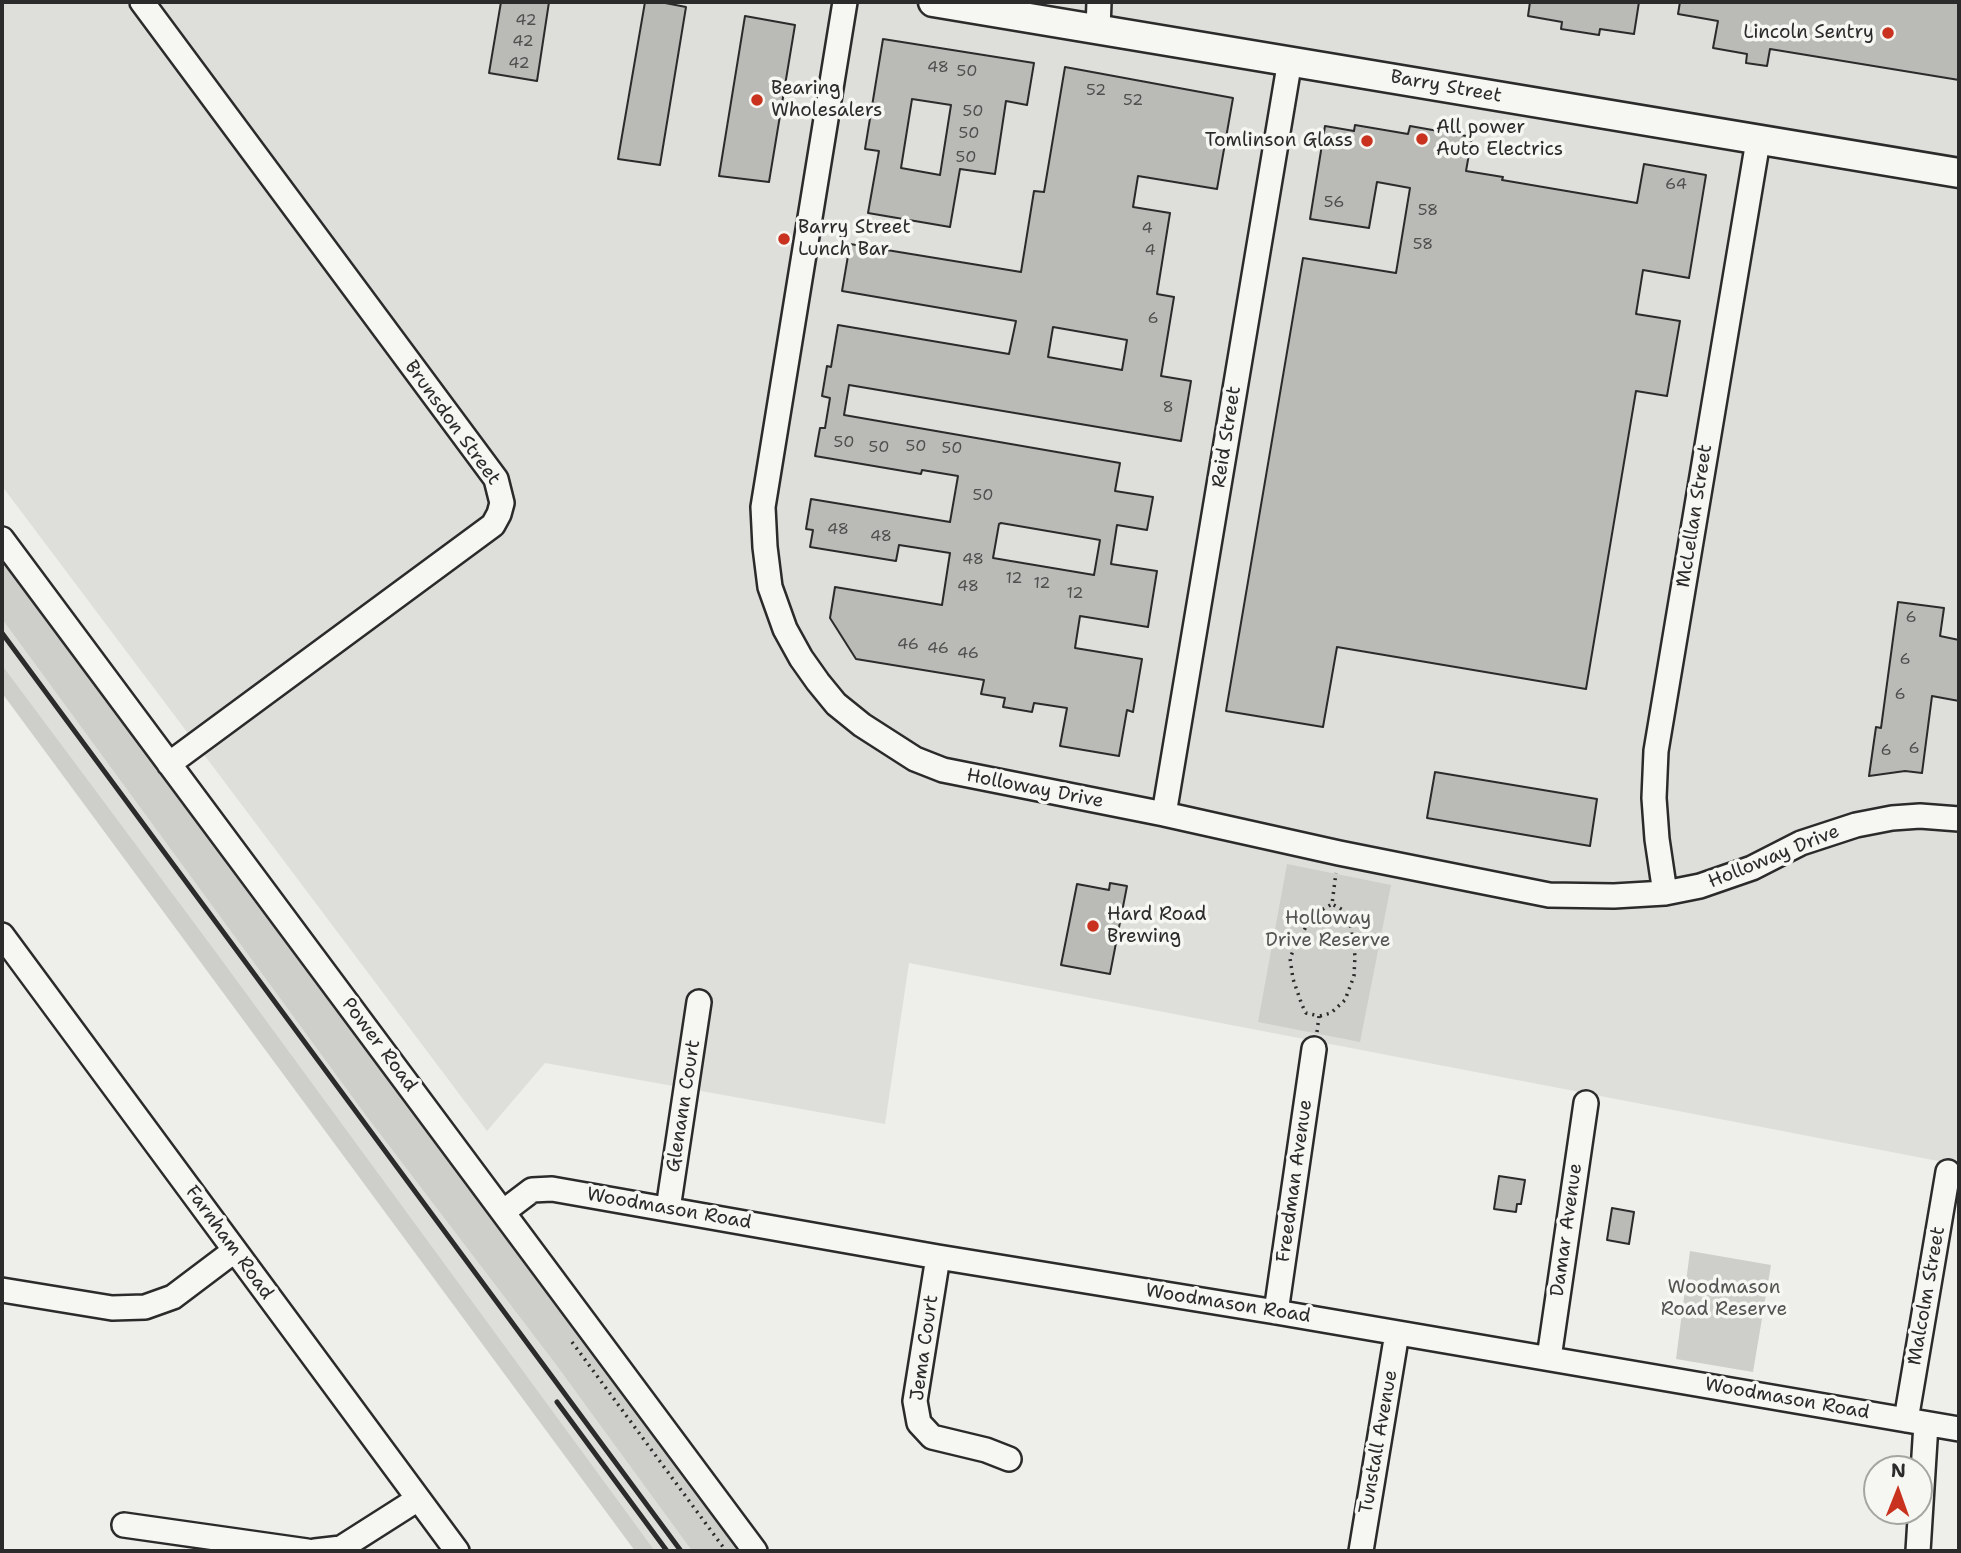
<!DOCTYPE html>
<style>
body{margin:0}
#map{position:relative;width:1961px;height:1553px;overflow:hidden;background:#eeeeea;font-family:"Shantell Sans",sans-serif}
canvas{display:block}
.frame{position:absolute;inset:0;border:4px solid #2b2b2b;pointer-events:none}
.north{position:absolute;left:1863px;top:1455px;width:70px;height:70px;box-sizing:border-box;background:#f6f6f2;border:2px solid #a5a5a2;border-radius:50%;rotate:1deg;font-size:19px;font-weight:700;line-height:28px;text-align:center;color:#2b2b2b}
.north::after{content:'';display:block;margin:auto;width:24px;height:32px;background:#c8321e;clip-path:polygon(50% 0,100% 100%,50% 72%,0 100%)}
</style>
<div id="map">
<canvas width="1961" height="1553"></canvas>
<div class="frame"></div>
<div class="north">N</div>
</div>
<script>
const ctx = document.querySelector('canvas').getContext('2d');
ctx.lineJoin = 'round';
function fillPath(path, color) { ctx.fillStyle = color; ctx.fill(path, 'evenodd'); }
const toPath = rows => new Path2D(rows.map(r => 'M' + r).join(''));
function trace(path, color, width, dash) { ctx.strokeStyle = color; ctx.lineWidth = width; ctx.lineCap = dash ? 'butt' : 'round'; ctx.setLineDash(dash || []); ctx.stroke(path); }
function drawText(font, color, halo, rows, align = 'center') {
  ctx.font = font + ' "Shantell Sans",sans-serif'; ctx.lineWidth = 7; ctx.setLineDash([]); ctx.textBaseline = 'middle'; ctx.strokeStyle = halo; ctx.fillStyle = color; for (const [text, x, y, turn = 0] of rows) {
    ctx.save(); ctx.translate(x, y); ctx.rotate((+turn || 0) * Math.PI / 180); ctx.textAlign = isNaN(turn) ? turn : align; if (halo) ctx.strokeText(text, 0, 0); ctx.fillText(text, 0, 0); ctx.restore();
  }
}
const built = toPath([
 [2,2,1959,2,1959,1165,909,963,885,1124,545,1063,487,1131,2,486],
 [2,619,364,1113,554,1362,692,1551,655,1551,2,665]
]);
const green = toPath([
 [2,559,248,893,408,1107,510,1237,743,1551,692,1551,554,1362,364,1113,2,619],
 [2,665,215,951,655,1551,635,1551,2,693],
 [1287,864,1391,885,1360,1042,1258,1022],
 [1690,1251,1771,1265,1753,1372,1676,1359]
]);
const building = toPath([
 [501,2,549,2,537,81,489,73,501,2],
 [645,2,660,2,686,7,660,165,618,159,645,2],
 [1530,2,1639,2,1634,34,1600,29,1599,35,1561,29,1562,22,1528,16,1530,2],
 [1680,2,1959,2,1959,80,1770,49,1767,66,1746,63,1747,54,1713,48,1718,21,1678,14,1680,2],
 [745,16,795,25,769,182,719,176,745,16],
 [883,39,1034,63,1027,105,1006,101,995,174,960,169,950,227,868,213,879,151,865,149,883,39],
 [912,99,951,105,940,175,901,168,912,99],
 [1065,67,1233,98,1217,189,1138,176,1133,207,1170,213,1157,294,1174,297,1161,376,1191,381,1181,441,849,385,844,415,1120,463,1115,491,1153,497,1147,530,1117,525,1111,564,1157,571,1148,627,1080,616,1075,648,1142,659,1133,712,1127,710,1119,756,1060,746,1067,708,1034,703,1032,712,1003,707,1005,698,981,694,984,680,856,659,830,618,835,587,942,605,950,553,899,545,896,561,810,547,813,530,806,529,811,499,950,522,958,476,922,470,921,474,815,456,820,428,825,428,830,398,822,396,827,366,831,367,838,325,1009,354,1016,321,842,291,850,244,1021,272,1034,191,1044,192,1065,67],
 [1053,327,1127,340,1122,370,1048,357,1053,327],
 [1001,523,1100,540,1094,575,993,558,999,524,1001,523],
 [1355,125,1408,134,1410,126,1472,137,1466,171,1503,177,1502,180,1637,203,1644,164,1706,175,1689,278,1643,270,1636,314,1680,321,1667,396,1636,391,1586,689,1337,647,1323,727,1226,711,1303,258,1396,273,1410,188,1377,182,1369,228,1310,219,1325,126,1354,131,1355,125],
 [1898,602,1944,608,1940,636,1959,640,1959,701,1932,696,1922,773,1905,771,1869,776,1876,727,1881,728,1898,602],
 [1435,772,1597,799,1590,846,1427,818,1435,772],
 [1110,883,1127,886,1110,974,1061,965,1077,884,1109,890,1110,883],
 [1499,1176,1525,1180,1521,1204,1517,1204,1516,1212,1494,1209,1499,1176],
 [1612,1208,1634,1212,1629,1244,1607,1240,1612,1208]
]);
const path = toPath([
 [1320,1016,1331,1013,1345,1000,1354,976,1355,956,1350,922,1343,910,1332,904],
 [1317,1032,1319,1016,1306,1013,1302,1005,1293,979,1290,958,1297,942,1313,915,1332,904,1336,873],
 [572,1342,726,1551]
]);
const minor = toPath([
 [142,2,496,479,502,503,499,514,493,525,169,764],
 [845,2,763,507,765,547,770,587,785,629,801,658,818,682,836,704,862,725,915,759,943,770,1164,814,1339,853,1549,895,1614,896,1665,893,1700,886,1752,868,1801,843,1856,825,1892,818,1920,816,1959,819],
 [1098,29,1099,2],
 [2,539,755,1551],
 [1164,814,1290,60],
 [1665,893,1657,839,1654,798,1656,751,1758,141],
 [2,935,457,1551],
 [668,1209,699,1002],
 [503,1212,532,1190,552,1189,938,1257,1276,1312,1959,1429],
 [938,1257,915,1401,919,1423,932,1437,986,1450,1009,1459],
 [2,1290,112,1308,145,1307,173,1297,234,1251],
 [1276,1312,1314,1049],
 [1549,1358,1586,1103],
 [1906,1420,1948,1172],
 [124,1525,307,1551],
 [315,1551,341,1548,418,1499],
 [1361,1551,1397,1333],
 [1918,1551,1926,1424]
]);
const major = toPath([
 [933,2,1959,173]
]);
const rail = toPath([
 [2,633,681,1551],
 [557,1402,667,1551]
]);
const markers = [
 [1888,33,7,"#c8321e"],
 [757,100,7,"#c8321e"],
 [1422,139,7,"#c8321e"],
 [1367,141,7,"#c8321e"],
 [784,239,7,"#c8321e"],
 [1093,926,7,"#c8321e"]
];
const numberNames = [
 ["42",526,21],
 ["42",523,42],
 ["42",519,64],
 ["48",938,68],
 ["50",967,72],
 ["52",1096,91],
 ["52",1133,101],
 ["50",973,112],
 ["50",969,134],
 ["50",966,158],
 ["64",1676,185],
 ["56",1334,203],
 ["58",1428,211],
 ["4",1147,229],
 ["58",1423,245],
 ["4",1150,251],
 ["6",1153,319],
 ["8",1168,408],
 ["50",844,443],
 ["50",916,447],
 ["50",879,448],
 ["50",952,449],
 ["50",983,496],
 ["48",838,530],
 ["48",881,537],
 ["48",973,560],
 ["12",1014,579],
 ["12",1042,584],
 ["48",968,587],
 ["12",1075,594],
 ["6",1911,618],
 ["46",908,645],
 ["46",938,649],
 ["46",968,654],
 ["6",1905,660],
 ["6",1900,695],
 ["6",1914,749],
 ["6",1886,751]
];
const poiNames = [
 ["Lincoln Sentry",1874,33,"right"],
 ["Bearing",771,89],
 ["Wholesalers",771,111],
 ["All power",1436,128],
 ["Auto Electrics",1436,150],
 ["Tomlinson Glass",1353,141,"right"],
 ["Barry Street",798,228],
 ["Lunch Bar",798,250],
 ["Hard Road",1107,915],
 ["Brewing",1107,937]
];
const streetNames = [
 ["Barry Street",1446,87,10],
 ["Brunsdon Street",452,423,54],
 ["Reid Street",1227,437,-81],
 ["McLellan Street",1695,516,-81],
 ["Holloway Drive",1035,789,11],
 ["Holloway Drive",1774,857,-22],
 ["Power Road",379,1045,53],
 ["Glenann Court",684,1106,-81],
 ["Freedman Avenue",1295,1181,-82],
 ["Woodmason Road",669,1209,10],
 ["Damar Avenue",1567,1230,-82],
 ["Farnham Road",229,1243,54],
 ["Malcolm Street",1927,1296,-80],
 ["Woodmason Road",1228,1304,9],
 ["Jema Court",925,1348,-82],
 ["Woodmason Road",1787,1399,10],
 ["Tunstall Avenue",1379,1442,-80]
];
const parkNames = [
 ["Holloway",1328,919],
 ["Drive Reserve",1328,941],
 ["Woodmason",1724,1288],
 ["Road Reserve",1724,1310]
];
fillPath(built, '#dededb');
fillPath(green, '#cececa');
fillPath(building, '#babab7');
trace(building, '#2b2b2b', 2);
trace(minor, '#2b2b2b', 28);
trace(major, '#2b2b2b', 33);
trace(path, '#2b2b2b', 3.5, [2, 5]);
trace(minor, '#f6f6f2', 23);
trace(major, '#f6f6f2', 28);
trace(rail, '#2b2b2b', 5);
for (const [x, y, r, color] of markers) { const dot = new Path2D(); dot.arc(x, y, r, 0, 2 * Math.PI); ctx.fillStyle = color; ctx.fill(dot); trace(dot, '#f6f6f2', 2.5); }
drawText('16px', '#4f4f4e', null, numberNames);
drawText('19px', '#2b2b2b', '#f6f6f2', poiNames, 'left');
drawText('19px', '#2b2b2b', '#f6f6f2', streetNames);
drawText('19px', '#545453', '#f6f6f2', parkNames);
</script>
